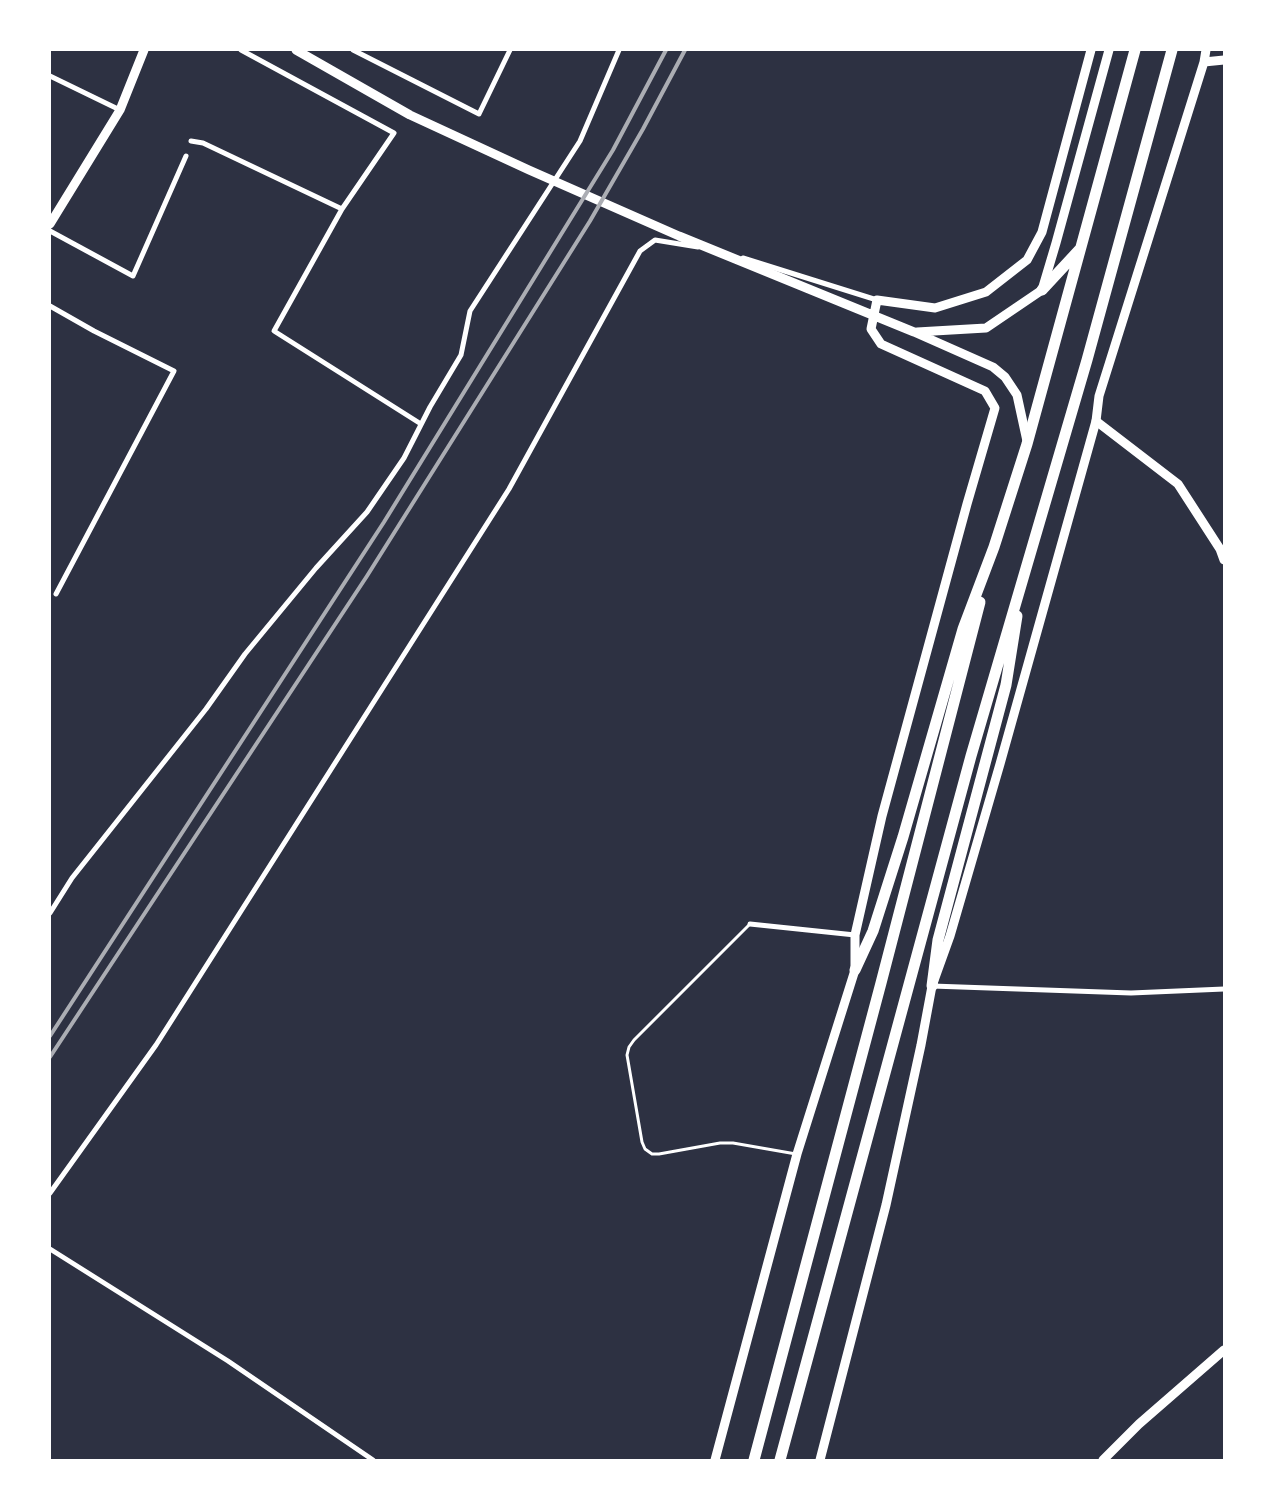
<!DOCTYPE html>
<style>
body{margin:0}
#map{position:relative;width:1274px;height:1510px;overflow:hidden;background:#2d3142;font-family:Commissioner,sans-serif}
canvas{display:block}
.frame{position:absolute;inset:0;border:51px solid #fff;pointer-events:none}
</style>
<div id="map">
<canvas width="1274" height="1510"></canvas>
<div class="frame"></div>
</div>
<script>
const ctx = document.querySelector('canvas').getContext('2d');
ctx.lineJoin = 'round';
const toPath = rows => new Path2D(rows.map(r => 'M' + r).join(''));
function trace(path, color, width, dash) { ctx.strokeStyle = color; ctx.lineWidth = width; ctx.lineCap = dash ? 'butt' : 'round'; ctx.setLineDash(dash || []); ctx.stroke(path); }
const service = toPath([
 [750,924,634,1040,629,1047,627,1055,642,1142,645,1149,652,1154,659,1154,720,1143,733,1143,796,1154]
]);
const minor = toPath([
 [353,50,479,114,510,50],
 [50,76,120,110],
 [191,141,203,143,342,209,394,133,241,50],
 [342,209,274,331,421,424],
 [50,231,133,276,186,156],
 [743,258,877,300],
 [50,306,94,331,174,371,56,594],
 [50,913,72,878,206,709,245,654,316,568,367,512,404,458,430,407,461,355,470,311,580,141,619,50],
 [750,924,855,935],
 [932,986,1131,993,1224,989],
 [50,1193,156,1045,509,489,640,251,655,240,698,247],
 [50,1249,228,1361,373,1460]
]);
const tertiary = toPath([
 [50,224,120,110,144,50],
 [1096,421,1178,484,1220,549,1224,560]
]);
const secondary = toPath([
 [296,50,410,115,529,170,679,236,914,332,993,367,1005,377,1017,395,1027,441],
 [1204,62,1224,60],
 [917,332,986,328,1042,290,1056,243,1109,50],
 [715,1460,797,1154,855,970,855,935,882,816,967,504,995,408,985,391,881,344,871,329,877,300,935,308,986,292,1027,260,1042,232,1091,50],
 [820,1460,886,1205,921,1045,932,986,950,936,1000,764,1096,421,1099,396,1204,62,1206,50],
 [1103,1460,1139,1424,1224,1350]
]);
const trunk = toPath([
 [1042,290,1080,249],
 [855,970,873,931,903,837,963,629,994,547,1027,444,1135,50],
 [932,986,938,940,1006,685,1017,616],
 [754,1460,881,983,980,602],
 [780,1460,971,756,1087,360,1172,50]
]);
const rail = toPath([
 [50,1036,384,522,613,150,666,50],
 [50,1057,367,576,590,221,643,129,685,50]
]);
trace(service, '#fff', 3);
trace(minor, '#fff', 5);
trace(tertiary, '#fff', 9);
trace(secondary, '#fff', 9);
trace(trunk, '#fff', 11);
trace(rail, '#abadb3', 4);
</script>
